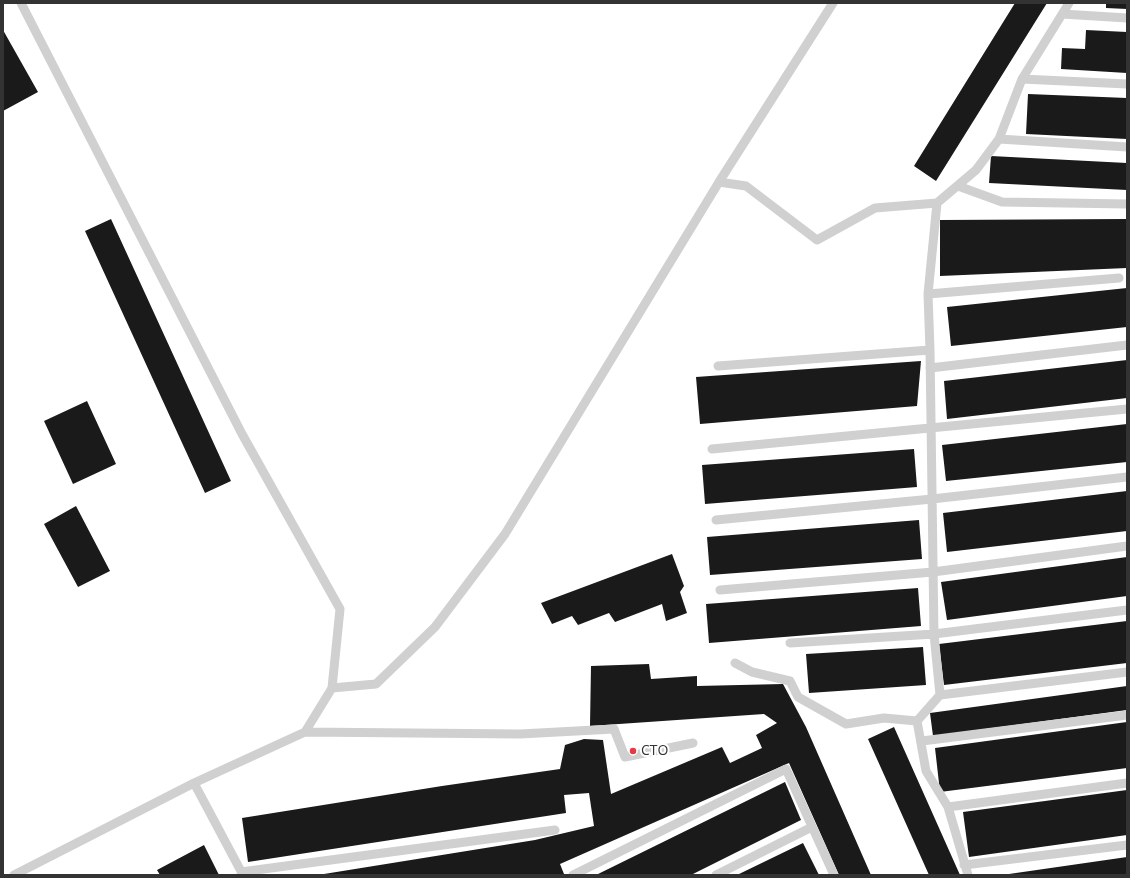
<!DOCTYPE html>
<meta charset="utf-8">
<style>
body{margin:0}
#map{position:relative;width:1130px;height:878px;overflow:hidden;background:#fff;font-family:"Open Sans",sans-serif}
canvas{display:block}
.frame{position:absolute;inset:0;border:4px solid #333;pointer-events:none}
</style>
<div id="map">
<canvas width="1130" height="878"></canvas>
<div class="frame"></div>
</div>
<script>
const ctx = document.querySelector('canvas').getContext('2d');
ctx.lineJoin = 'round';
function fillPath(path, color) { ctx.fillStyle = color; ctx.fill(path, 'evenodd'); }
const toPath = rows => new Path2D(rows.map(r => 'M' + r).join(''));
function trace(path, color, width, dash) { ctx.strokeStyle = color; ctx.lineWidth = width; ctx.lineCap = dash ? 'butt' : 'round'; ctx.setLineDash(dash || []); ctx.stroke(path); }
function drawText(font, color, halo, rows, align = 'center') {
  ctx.font = font + ' "Open Sans",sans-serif'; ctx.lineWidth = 4; ctx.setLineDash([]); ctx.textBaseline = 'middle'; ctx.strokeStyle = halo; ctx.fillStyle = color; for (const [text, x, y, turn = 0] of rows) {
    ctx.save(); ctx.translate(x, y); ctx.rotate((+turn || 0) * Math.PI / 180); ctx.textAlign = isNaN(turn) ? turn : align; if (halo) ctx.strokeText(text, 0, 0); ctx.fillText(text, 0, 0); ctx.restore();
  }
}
const building = toPath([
 [1015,3,1047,3,936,181,914,166],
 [1106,3,1127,3,1127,9,1106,8],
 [3,30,38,92,3,111],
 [1086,30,1127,32,1127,73,1061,69,1062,48,1085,49],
 [1028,94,1127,98,1127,139,1026,134],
 [991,156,1127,163,1127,190,989,183],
 [111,219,231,481,205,493,85,231],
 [1127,219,1127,268,940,276,940,220],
 [1127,288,1127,327,951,346,947,307],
 [1127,360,1127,398,947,419,944,381],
 [921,361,917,406,700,424,696,377],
 [87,401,116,464,73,484,44,421],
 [1127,424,1127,462,946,481,942,445],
 [914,449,917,487,705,504,702,465],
 [1127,491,1127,531,947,552,943,513],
 [76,506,110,571,78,587,44,524],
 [919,520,922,559,710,575,707,537],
 [672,554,684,586,680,592,687,613,666,621,662,604,615,622,609,613,578,625,572,616,552,624,541,603],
 [1127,557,1127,596,947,620,941,582],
 [918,588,921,626,709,643,706,604],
 [1127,621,1127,663,944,685,939,644],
 [923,647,926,685,809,693,806,654],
 [649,664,651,679,697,676,697,686,783,684,806,727,871,875,839,875,789,763,560,864,564,874,561,875,324,874,535,840,594,826,589,793,564,795,566,813,248,862,242,818,442,786,560,769,565,745,584,739,603,740,611,794,722,747,730,763,762,748,756,735,777,723,764,714,590,726,591,666],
 [1127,686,1127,710,933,736,930,713],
 [1127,722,1127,768,940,792,935,748],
 [894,727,960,875,929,875,868,739],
 [785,782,801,820,691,875,596,875],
 [1127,790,1127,835,969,857,963,812],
 [803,843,819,875,737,875],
 [204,845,219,875,160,875,157,870],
 [1127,857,1127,875,1009,875,1009,874]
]);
const lane = toPath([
 [1062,14,1127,18],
 [1022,79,1127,84],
 [999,139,1127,147],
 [719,182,833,3],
 [958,186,1002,202,1127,204],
 [937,203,976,170,999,139,1022,79,1069,3],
 [928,294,1119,278],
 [718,366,930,350,934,634,940,695,917,721,926,771,948,807,968,875],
 [930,368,1127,345],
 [712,449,1127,409],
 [716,520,932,499,1127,477],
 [720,590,933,572,1127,546],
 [790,643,934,634,1127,610],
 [735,663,752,672,790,681,798,697,846,724,884,718,917,721],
 [332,688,376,684,435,627,505,534,719,182,746,186,817,240,875,208,937,203,928,294,930,350],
 [940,695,1127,672],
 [305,732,520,734,614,729,625,757,693,743],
 [922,741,1127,715],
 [194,783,243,875],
 [948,807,1127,783],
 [964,865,1127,845],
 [241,872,555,830],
 [14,875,194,783,305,732,332,688,340,609,242,434,21,3],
 [573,875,786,769,834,875],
 [716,875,812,827]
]);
const markers = [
 [633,751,4,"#e63946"]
];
const poiNames = [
 ["СТО",641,751]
];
fillPath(building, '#1a1a1a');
trace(lane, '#d0d0d0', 9);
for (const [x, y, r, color] of markers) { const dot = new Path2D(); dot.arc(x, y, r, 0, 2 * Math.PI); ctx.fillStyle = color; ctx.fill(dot); trace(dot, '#fff', 1.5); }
drawText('14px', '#333', '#fff', poiNames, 'left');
</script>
